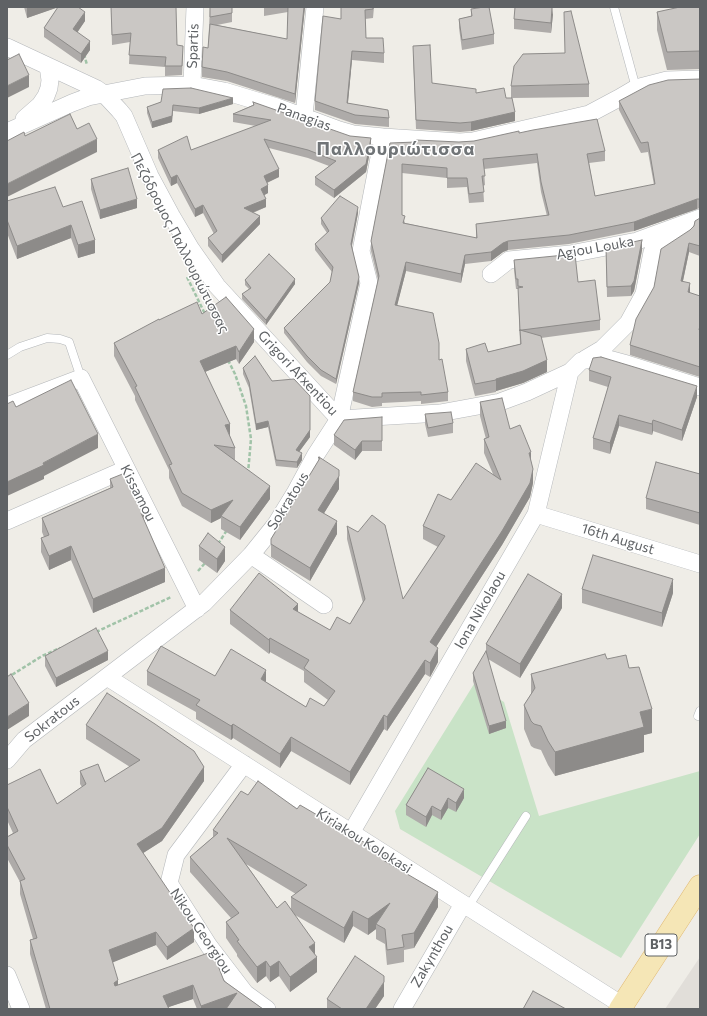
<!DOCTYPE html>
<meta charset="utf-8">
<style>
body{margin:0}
#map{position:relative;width:707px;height:1016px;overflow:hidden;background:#efede7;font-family:Commissioner,sans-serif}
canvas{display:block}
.frame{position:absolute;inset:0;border:8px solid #5f6265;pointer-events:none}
</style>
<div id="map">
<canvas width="707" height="1016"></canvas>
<div class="frame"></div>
</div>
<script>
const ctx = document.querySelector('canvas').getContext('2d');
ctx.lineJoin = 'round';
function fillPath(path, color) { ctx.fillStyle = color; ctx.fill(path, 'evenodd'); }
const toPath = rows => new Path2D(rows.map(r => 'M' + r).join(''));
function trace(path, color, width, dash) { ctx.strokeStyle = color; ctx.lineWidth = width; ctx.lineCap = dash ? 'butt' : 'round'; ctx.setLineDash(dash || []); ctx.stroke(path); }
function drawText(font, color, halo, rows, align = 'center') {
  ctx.font = font + ' Commissioner,sans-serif'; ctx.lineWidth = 3; ctx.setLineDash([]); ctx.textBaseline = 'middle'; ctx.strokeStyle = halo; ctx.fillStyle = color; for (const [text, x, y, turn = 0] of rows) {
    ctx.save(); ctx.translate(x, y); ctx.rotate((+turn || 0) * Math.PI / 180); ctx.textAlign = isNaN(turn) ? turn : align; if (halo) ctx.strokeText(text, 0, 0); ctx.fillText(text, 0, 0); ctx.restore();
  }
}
const education = toPath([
 [700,957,700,1009,665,1009]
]);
const green = toPath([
 [474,684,504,702,539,816,700,771,700,834,621,958,400,829,395,811]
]);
const path = toPath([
 [84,54,87,65],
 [187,277,205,314],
 [228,360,235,374,246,406,251,439,248,473],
 [218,544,227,530],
 [198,571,206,562],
 [96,632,171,597],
 [7,678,42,656,60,648]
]);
const lane = toPath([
 [614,7,636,88],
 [7,355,20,347,47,338,60,339,69,342,81,378],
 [700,711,698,716,700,716],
 [468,907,526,816]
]);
const street = toPath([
 [7,47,97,89,104,94,119,110,124,116,150,176,171,215,191,249,217,286,339,419],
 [192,85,195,7],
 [304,116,315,7],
 [24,119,40,105,46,96,49,88,50,80,48,66],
 [7,132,72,103,88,97,145,86,192,85,224,91,277,107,339,130,353,134,383,137,460,142,473,141,589,114,619,98,636,88,667,80,700,79],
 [491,274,509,260,570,254,637,241,700,218],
 [585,359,602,349,628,323,644,294,652,252,685,231],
 [7,406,81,378,197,609],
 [339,419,440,413,500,402,527,392,570,372,581,361,601,357,627,364,700,387],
 [536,514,700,564],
 [7,521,126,469],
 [251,555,324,605],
 [107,677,622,1005],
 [7,760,24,740,204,603,251,555,276,524,295,493,315,456,339,419,369,283,361,251,383,137],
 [244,764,176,855,169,883,209,946,245,993,267,1009],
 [351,833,536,514,570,372],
 [7,975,21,1009],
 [402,1009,463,904]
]);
const primary = toPath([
 [620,1009,700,886]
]);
const wall = toPath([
 [24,7,78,7,85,21,77,32,90,50,81,63,44,37,44,28,58,7,27,18],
 [111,7,177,45,183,55,182,75,165,76,165,67,129,64,130,42,112,45],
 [210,7,232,7,232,22,217,25,287,39,288,12,264,16,264,7,305,7,295,103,227,81,202,77,202,67,208,48],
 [341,7,374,7,373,18,365,19,366,38,384,53,384,63,352,60,348,103,389,118,389,127,355,124,315,110,315,101,341,19],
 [700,7,700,69,667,70,657,30,657,12],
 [471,9,494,34,494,44,462,50,459,28,459,19,471,16],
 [553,14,551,33,514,29,514,19],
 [413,55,432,83,476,93,506,98,511,98,511,86,589,84,589,97,512,98,515,121,471,131,460,132,416,129],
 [700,79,700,208,697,209,634,231,569,244,508,250,503,252,491,261,465,264,461,283,406,271,397,305,439,360,448,392,448,401,421,404,421,401,382,403,382,406,372,407,353,401,353,392,378,280,371,251,371,241,390,143,459,142,474,141,519,133,605,151,605,161,589,163,595,196,654,185,648,152,641,153,619,110,619,101],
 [537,163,541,192,547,216,476,224,476,238,405,223,402,215,402,173,447,178,447,188,467,187,469,203,484,202,483,186,485,185,484,169],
 [161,102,233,104,199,114,173,111,172,122,152,128,147,113,147,107],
 [253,102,371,146,366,172,334,198,315,185,315,177,329,166,308,158,269,148,279,177,267,183,268,193,264,195,266,207,253,213,260,224,222,263,208,246,208,238,214,234,203,213,195,217,177,183,171,186,158,158,158,150,191,150,256,126,233,122,233,114,253,105],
 [91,179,137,208,100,219,91,189],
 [7,201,63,207,95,253,78,258,71,238,17,259,7,233],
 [358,213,352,246,359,283,336,384,321,376,307,362,284,333,284,328,330,282,332,272,315,250,315,244,327,233,321,224,321,218],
 [700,218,700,256,689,252,683,281,690,293,700,296,700,377,630,355,630,345,690,230],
 [606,248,642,250,634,291,631,296,607,297],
 [514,260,578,282,600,320,600,330,541,338,547,372,523,383,496,391,496,392,475,396,466,361,466,349,488,352,520,344,518,289,516,289,514,270],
 [245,280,295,284,266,325,242,299,242,294,249,289,245,285],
 [202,314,254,342,239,364,236,359,205,372,230,437,235,448,235,460,270,499,240,540,221,529,221,518,211,523,182,506,169,478,169,470,135,400,135,396,114,356,114,343,159,320],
 [243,368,310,437,299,452,302,460,297,468,276,466,268,427,256,430,249,388,243,374],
 [589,370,697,397,682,441,653,431,652,435,619,426,610,454,593,449,593,438,608,387,589,381],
 [480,402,510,429,531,461,533,483,530,497,502,545,436,647,438,662,434,670,430,677,425,674,387,731,384,729,350,785,291,751,280,768,233,738,231,740,196,719,196,712,147,685,147,671,215,676,266,682,306,707,324,706,328,700,304,682,304,671,270,652,269,654,230,624,230,610,298,612,330,630,350,624,363,603,347,539,347,526,403,599,438,547,423,539,423,526,451,500,493,474,484,453,484,439,486,439,480,416],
 [425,414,453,423,453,433,428,437,425,424],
 [382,417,382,451,362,451,355,460,334,445,334,435],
 [319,457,339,489,324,513,337,534,310,581,271,557,271,539,318,462],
 [700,474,700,525,646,509,646,498],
 [110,479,144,519,165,582,93,613,71,560,49,570,41,552,41,538,44,537,42,532,42,518,110,488],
 [199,546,225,561,217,573,199,560],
 [582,589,673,593,662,627,582,603],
 [562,608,520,678,488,659,506,728,489,734,473,681,473,673,486,653,486,644],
 [45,656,108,660,56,687,45,666],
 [607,659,629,668,652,733,644,735,644,752,555,776,548,765,541,750,534,748,531,746,524,729,524,705,531,694,531,674],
 [86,725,204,781,162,841,143,853,194,942,167,960,156,945,112,962,118,985,224,981,263,1009,197,1009,193,999,168,1007,169,1009,46,1009,30,954,30,940,33,939,20,894,20,882,7,858,7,837,13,833,7,820,7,785,57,804,82,787,80,784,80,771,105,782,130,767,86,739],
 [428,768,464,798,456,812,448,808,441,820,432,815,426,827,406,815,406,805],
 [248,795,297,809,386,862,438,907,414,948,404,950,404,962,387,965,385,944,376,939,376,929,368,935,353,926,344,943,295,915,315,955,317,972,290,992,279,976,270,982,266,976,257,983,237,956,237,954,226,938,226,922,231,918,190,872,190,857,213,837,213,830],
 [246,864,296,894,291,897,291,909,277,908],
 [384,996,375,1009,327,1009,327,999]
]);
const shadedWall = toPath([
 [27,7,59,7,27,18],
 [304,7,305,7,295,103,295,94],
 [553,7,553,14,551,33,551,23],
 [85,12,85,21,73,39,73,29],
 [90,41,90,50,81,63,81,54],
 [352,51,352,60,347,112,347,103],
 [29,75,29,87,7,98,7,86],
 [233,98,233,104,199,114,199,108],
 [173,105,172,122,152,128,152,122],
 [515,112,515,121,471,131,471,122],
 [371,138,371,146,366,172,334,198,334,190],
 [97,139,97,152,7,197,7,184],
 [279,169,279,177,264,184,264,176],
 [177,175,177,183,171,186,171,178],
 [268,185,268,193,261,197,261,189],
 [137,199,137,208,100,219,100,210],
 [266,199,266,207,244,216,244,208],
 [697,199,697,209,634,231,634,222],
 [203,205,203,213,195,217,195,209],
 [358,207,358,213,351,249,351,244],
 [260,216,260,224,222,263,222,255],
 [71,225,71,238,17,259,17,246],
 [95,240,95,253,78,258,78,245],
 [642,240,642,250,634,291,631,296,631,286],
 [508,241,508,250,503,252,491,261,491,252,503,243],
 [689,243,689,252,681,290,681,281],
 [465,255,465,264,461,283,461,274],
 [406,262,406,271,395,314,395,305],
 [359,277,359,283,336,384,336,379],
 [295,279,295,284,266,325,266,320],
 [690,283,690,293,688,292],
 [254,329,254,342,239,364,239,352],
 [236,346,236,359,200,374,200,361],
 [547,360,547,372,523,383,496,391,496,379],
 [697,386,697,397,682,441,682,430],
 [310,396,310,437,296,456,296,450],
 [619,415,619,426,610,454,610,443],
 [653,420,653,431,652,435,652,424],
 [268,421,268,427,256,430,256,424],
 [230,424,230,437,225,425],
 [98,434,98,448,44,476,44,479,7,496,7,482,43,463],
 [362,441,362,451,355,460,355,450],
 [531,452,531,466,529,453],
 [302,453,302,460,297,468,297,462],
 [533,469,533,483,530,497,502,545,430,656,430,642],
 [339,476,339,489,318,523,318,510],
 [270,486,270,499,240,540,240,527],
 [233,500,221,516,221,518,211,523,211,510],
 [144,512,144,526,141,513],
 [337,521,337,534,310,581,310,568],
 [71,546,71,560,49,570,49,556],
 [225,547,225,561,217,573,217,559],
 [165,568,165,582,93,613,93,599],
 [673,579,673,593,662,627,662,613],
 [562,594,562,608,520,678,520,664],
 [298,604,298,618,293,609],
 [270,638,270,652,269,654,269,640],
 [438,648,438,662,430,677,430,663],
 [108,651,108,660,56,687,56,678],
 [425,660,425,674,387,731,387,717],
 [266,670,266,684,261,679],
 [29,703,29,716,7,730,7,717],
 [652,709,652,733,644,735,644,752,555,776,555,752,640,712],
 [384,715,384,729,350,785,350,772],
 [506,721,506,728,489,734,489,726],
 [233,724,233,738,231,740,231,726],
 [291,737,291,751,280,768,280,754],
 [204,767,204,781,162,841,137,857,137,844],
 [464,789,464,798,456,812,456,803],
 [448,798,448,808,441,820,441,811],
 [432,806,432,815,426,827,426,817],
 [386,855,386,870,383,860],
 [438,892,438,907,414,948,414,933],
 [390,903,376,924,376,929,368,935,368,919],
 [353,911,353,926,344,943,344,928],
 [194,928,194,942,167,960,167,947],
 [156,932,156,945,109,964,109,950],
 [315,943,315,958,309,947],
 [317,957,317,972,290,992,290,977],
 [266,961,266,976,257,983,257,967],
 [279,961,279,976,270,982,270,967],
 [118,980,118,994,114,983],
 [384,982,384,996,375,1009,366,1009],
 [193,985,193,999,163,1009,163,996],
 [237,993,229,1009,201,1009,201,1006]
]);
const building = toPath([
 [58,7,78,7,85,12,73,29,90,41,81,54,44,28,58,7],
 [111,7,176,7,177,45,183,46,182,66,165,66,166,57,129,55,131,33,112,35,111,7],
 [210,7,232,7,232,13,210,17,210,7],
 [288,7,304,7,295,94,227,72,202,67,203,47,208,48,210,24,287,39,288,7],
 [341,7,373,7,373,9,365,10,366,38,383,38,384,53,352,51,347,103,388,110,389,118,355,115,315,101,323,16,341,19,341,7],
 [484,7,489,7,494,34,462,40,459,19,472,16,471,9,484,7],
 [515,7,552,7,551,23,514,19,515,7],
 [680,7,700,7,700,51,667,52,657,12,680,7],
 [571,11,589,84,511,86,514,66,523,54,565,53,564,12,571,11],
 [430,45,432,83,476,89,476,93,504,88,506,98,512,98,515,112,471,122,460,123,416,120,413,46,430,45],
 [19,54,29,75,7,86,7,60,19,54],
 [700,79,700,199,697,199,634,222,569,235,508,241,503,243,491,252,465,255,461,274,406,262,395,305,433,313,439,343,439,360,442,359,448,392,421,395,421,392,382,393,382,397,372,397,353,392,379,276,371,241,390,143,416,142,416,140,459,142,474,141,519,131,519,133,533,130,597,119,605,151,587,154,595,196,655,184,648,142,641,143,619,101,649,85,668,80,700,79],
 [537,154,541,182,549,215,476,224,477,238,403,223,405,216,402,215,402,164,447,168,447,178,467,178,469,194,484,192,482,176,485,176,483,159,537,154],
 [191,88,233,98,199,108,173,105,172,116,152,122,147,107,161,102,163,89,191,88],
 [253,102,350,136,371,138,366,164,334,190,315,177,336,161,308,150,264,139,279,169,264,176,268,185,261,189,266,199,244,208,260,216,222,255,208,238,217,231,203,205,195,209,177,175,171,178,158,150,187,136,191,150,271,120,233,114,254,105,253,102],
 [70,114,77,129,89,123,97,139,7,184,7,141,24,132,25,136,70,114],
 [128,168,137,199,100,210,91,179,128,168],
 [55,187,63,207,82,201,95,240,78,245,71,225,17,246,7,220,7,201,55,187],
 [340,196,358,207,351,244,359,277,336,379,321,370,307,356,284,328,330,282,333,267,315,244,329,231,321,218,340,196],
 [700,218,700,246,689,243,681,281,690,283,688,292,700,296,700,325,699,330,700,331,700,367,630,345,636,319,654,287,661,249,690,230,694,226,695,221,700,218],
 [642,240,634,281,631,286,607,287,606,248,642,240],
 [269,254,295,279,266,320,242,294,251,288,245,280,269,254],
 [575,254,578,282,595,280,600,320,522,330,520,330,520,331,518,288,523,287,518,286,518,279,516,279,514,260,575,254],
 [226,297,254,329,239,352,236,346,200,361,230,424,225,425,235,448,214,445,270,486,240,527,221,516,233,500,211,510,182,493,169,465,172,464,135,387,137,386,114,343,159,319,159,320,197,302,202,314,226,297],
 [520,330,541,336,547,360,523,371,496,379,496,380,475,384,466,349,485,343,488,352,521,344,520,330],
 [255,356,272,381,294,379,310,396,310,430,296,450,302,453,297,462,276,460,268,421,256,424,249,382,243,368,255,356],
 [601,357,697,386,682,430,653,420,652,424,619,415,610,443,593,438,611,377,589,370,593,358,601,357],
 [71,380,98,434,43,463,44,465,7,482,7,404,13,401,16,407,71,380],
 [502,398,510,429,520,425,531,452,529,453,533,469,530,483,502,531,430,642,438,648,434,656,430,663,425,660,387,717,384,715,350,772,291,737,280,754,233,724,231,726,196,705,200,700,147,671,161,646,215,676,231,649,266,670,261,679,306,707,310,698,324,706,335,691,304,668,309,660,270,638,269,640,230,610,259,573,298,604,293,609,330,630,337,617,350,624,365,599,347,526,358,532,372,515,385,525,403,599,445,536,423,526,438,494,451,500,476,463,501,480,484,439,489,437,480,402,502,398],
 [451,412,453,423,428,428,425,414,451,412],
 [382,417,382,441,362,441,355,450,334,435,344,420,382,417],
 [319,457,339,470,339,476,318,510,337,521,310,568,271,544,271,539,320,458,318,458,319,457],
 [656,462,700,474,700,513,646,498,656,462],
 [125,473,144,512,141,513,165,568,93,599,71,546,49,556,41,538,49,535,42,518,113,487,110,479,125,473],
 [208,533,225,547,217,559,199,546,208,533],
 [593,555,673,579,662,613,582,589,593,555],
 [528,574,562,594,520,664,486,644,528,574],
 [96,628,108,651,56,678,45,656,96,628],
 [486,651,506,721,489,726,473,673,486,651],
 [605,654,607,659,626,655,629,668,639,667,652,709,640,712,644,727,555,752,548,741,541,726,534,724,531,721,524,705,535,688,531,674,605,654],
 [11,674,29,703,7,717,7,677,11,674],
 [107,693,155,724,194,751,204,767,162,828,137,844,194,928,167,947,156,932,109,950,118,980,114,983,115,986,211,952,215,958,224,981,263,1009,226,1009,237,993,201,1006,193,985,163,996,169,1009,50,1009,30,940,37,938,20,881,25,879,7,845,7,837,18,831,7,807,7,785,40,769,57,804,86,784,80,771,98,764,105,782,140,760,86,725,107,693],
 [428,768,464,789,456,803,448,798,441,811,432,806,426,817,406,805,428,768],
 [258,781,297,809,300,805,386,855,383,860,438,892,414,933,402,935,404,947,387,950,385,929,376,924,390,903,368,919,353,911,344,928,291,897,307,885,227,838,277,908,285,901,315,943,309,947,317,957,290,977,279,961,270,967,266,961,257,967,237,941,239,940,226,922,239,913,190,857,218,833,213,830,241,791,248,795,258,781],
 [355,956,384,976,384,982,366,1009,342,1009,327,999,355,956],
 [533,991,566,1009,523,1009,533,991]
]);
const shields = [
 [661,945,32]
];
const shieldNames = [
 ["B13",661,945]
];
const streetNames = [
 ["Spartis",193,46,-88],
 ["Panagias",304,117,20],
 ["Πεζόδρομος Παλλουριώτισσας",180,243,63],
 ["Agiou Louka",595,248,-10],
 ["Grigori Afxentiou",298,373,47],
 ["Kissamou",138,493,63],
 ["Sokratous",288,501,-58],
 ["16th August",618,539,17],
 ["Iona Nikolaou",480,610,-60],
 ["Sokratous",52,719,-38],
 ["Kiriakou Kolokasi",364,841,32],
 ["Nikou Georgiou",201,931,56],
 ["Zakynthou",432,956,-60]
];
const districtNames = [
 ["Παλλουριώτισσα",396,149]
];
fillPath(education, '#e1ded9');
fillPath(green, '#c9e3c7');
trace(lane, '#b4b7ba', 9);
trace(street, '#b4b7ba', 18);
trace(primary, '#e0b76f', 23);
trace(path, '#a1c3a8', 2.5, [4, 2]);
trace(lane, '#fff', 8);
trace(street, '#fff', 17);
trace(primary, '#f5e6b6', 22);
fillPath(wall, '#aeaba9');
fillPath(shadedWall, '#8d8b89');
fillPath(building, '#cac7c4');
trace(building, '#8d8b89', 1);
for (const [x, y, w] of shields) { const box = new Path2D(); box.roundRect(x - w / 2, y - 11, w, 22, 3); ctx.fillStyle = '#fff'; ctx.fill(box); trace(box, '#5f6265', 1); }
drawText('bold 13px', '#5f6265', null, shieldNames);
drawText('14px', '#5f6265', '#fff', streetNames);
ctx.letterSpacing = '1px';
drawText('bold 18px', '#707477', '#fff', districtNames);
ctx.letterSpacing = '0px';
</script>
